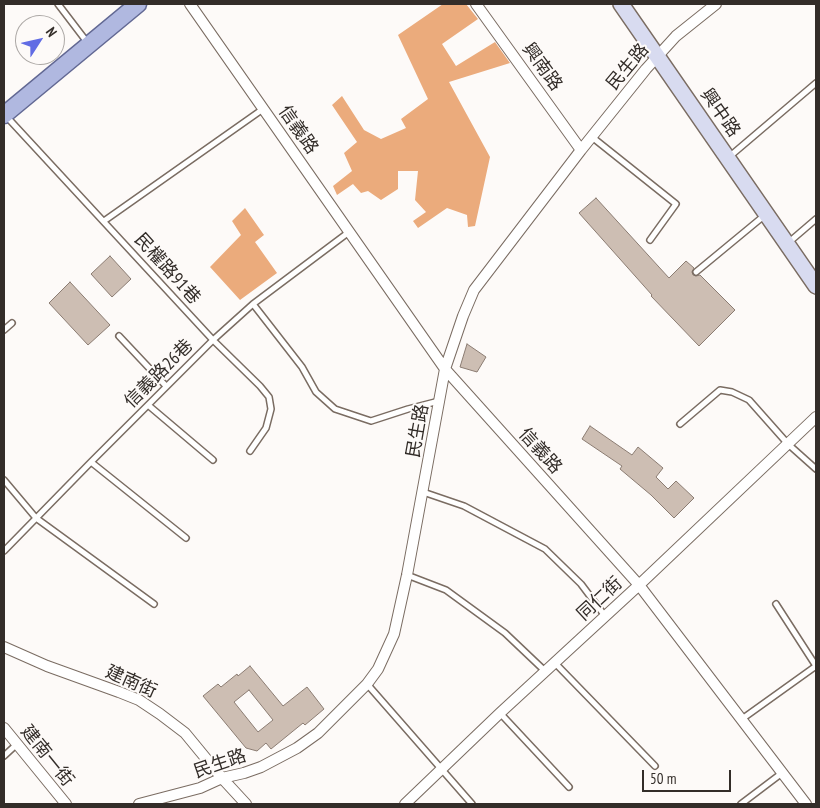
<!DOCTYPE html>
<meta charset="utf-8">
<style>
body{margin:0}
#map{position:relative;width:820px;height:808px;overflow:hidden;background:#fdfaf8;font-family:"PT Sans Narrow",sans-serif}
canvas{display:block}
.frame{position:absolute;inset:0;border:5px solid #332d29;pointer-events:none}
.north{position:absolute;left:15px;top:15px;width:50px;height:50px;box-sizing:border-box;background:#fdfaf8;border:1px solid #aca8a5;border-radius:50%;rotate:55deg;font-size:14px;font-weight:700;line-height:20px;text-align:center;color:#332d29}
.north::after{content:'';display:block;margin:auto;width:18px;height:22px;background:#616ce4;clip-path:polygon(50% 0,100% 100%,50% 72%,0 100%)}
.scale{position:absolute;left:642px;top:770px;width:89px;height:22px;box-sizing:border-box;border:2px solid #332d29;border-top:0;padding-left:6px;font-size:15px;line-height:18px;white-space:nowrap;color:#332d29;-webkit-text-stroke:4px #fdfaf8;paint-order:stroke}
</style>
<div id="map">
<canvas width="820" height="808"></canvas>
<div class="frame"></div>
<div class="north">N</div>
<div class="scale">50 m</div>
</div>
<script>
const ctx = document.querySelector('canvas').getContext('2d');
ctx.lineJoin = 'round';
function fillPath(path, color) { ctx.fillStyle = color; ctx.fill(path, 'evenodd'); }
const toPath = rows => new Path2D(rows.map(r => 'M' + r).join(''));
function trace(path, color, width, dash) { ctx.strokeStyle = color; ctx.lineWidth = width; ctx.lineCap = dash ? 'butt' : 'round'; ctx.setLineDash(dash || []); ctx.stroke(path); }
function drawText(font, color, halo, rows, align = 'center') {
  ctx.font = font + ' "PT Sans Narrow","Noto Sans TC",sans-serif'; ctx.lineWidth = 4; ctx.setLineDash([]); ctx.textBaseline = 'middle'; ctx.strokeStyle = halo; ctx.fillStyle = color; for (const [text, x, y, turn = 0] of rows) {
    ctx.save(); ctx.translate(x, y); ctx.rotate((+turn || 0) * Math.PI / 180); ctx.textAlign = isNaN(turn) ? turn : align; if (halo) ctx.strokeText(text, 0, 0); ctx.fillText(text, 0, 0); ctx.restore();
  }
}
const forest = toPath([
 [443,4,466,4,478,19,442,44,456,66,495,42,510,63,449,82,490,157,475,226,468,227,467,215,447,208,418,228,413,221,426,212,415,200,418,171,398,171,398,189,381,200,368,191,361,193,353,184,337,195,333,186,352,171,344,153,357,142,332,105,342,96,364,130,381,139,406,128,401,119,428,99,398,35],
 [245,208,264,235,255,242,277,273,240,300,210,267,241,235,232,221]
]);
const building = toPath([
 [596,198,669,278,686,261,694,268,692,272,693,275,696,276,700,275,735,310,699,346,651,296,652,295,579,213,596,198],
 [110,256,131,279,112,297,91,274,110,256],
 [70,282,110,325,88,345,49,303,70,282],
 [467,344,486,357,477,372,460,367,467,344],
 [590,426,632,455,638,447,663,468,656,477,668,489,676,481,694,498,674,518,651,495,620,469,622,466,582,439,590,426],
 [250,666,283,706,307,687,324,709,305,725,303,723,271,749,266,743,257,751,246,748,203,696,218,684,221,687,237,674,238,676,250,666],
 [249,690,273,720,258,732,234,702,249,690]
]);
const lane = toPath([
 [58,4,87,42],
 [6,116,213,340,260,386,269,397,271,409,266,428,250,451],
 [592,137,676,204,650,240],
 [729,157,816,83],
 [104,221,263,109],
 [788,243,816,219],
 [696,272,765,215],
 [253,304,302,367,316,392,335,409,371,421,408,409,439,401],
 [4,330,12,323],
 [119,336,166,386],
 [148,405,213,460],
 [680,424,720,390,732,392,749,400,788,444,816,469],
 [91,462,186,538],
 [4,480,36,518,154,604],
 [423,492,464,506,545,549,581,584,605,616],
 [4,551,91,462,213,340,253,304,349,232],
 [407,575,446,590,505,633,545,671],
 [776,604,816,666],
 [555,663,655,766],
 [367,684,472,804],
 [500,713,569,787],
 [742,719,816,666],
 [4,756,17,744],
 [741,804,782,773]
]);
const street = toPath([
 [190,4,445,369,639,585,806,804],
 [476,4,581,150],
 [4,647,47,666,119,692,139,700,160,714,185,733,222,778,246,804],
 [4,728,66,804],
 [139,804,200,788,222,778,244,773,261,767,297,748,318,733,367,684,378,669,394,634,407,575,445,369,463,316,474,290,581,150,646,69,676,36,716,4],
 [405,804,500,713,639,585,816,417]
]);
const secondary = toPath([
 [621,4,816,286]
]);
const primary = toPath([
 [4,115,138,4]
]);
const streetNames = [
 ["興南路",542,67,54],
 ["民生路",628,67,-50],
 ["興中路",720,113,55],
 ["信義路",298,130,55],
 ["民權路91巷",167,269,48],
 ["信義路26巷",159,374,-45],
 ["民生路",418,431,-80],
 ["信義路",540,451,48],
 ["同仁街",600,599,-43],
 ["建南街",131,682,24],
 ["建南一街",47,756,51],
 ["民生路",220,764,-19]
];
fillPath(forest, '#ebab7c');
fillPath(building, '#cdbeb3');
trace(building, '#8b7c72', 1);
trace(lane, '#7a6c62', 8);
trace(street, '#7a6c62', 12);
trace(secondary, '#7a6c62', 18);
trace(primary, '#626893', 19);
trace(lane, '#fff', 5);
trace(street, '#fff', 10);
trace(secondary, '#d8dbf0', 15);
trace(primary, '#b0b8e0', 16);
drawText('18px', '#332d29', '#fdfaf8', streetNames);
</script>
